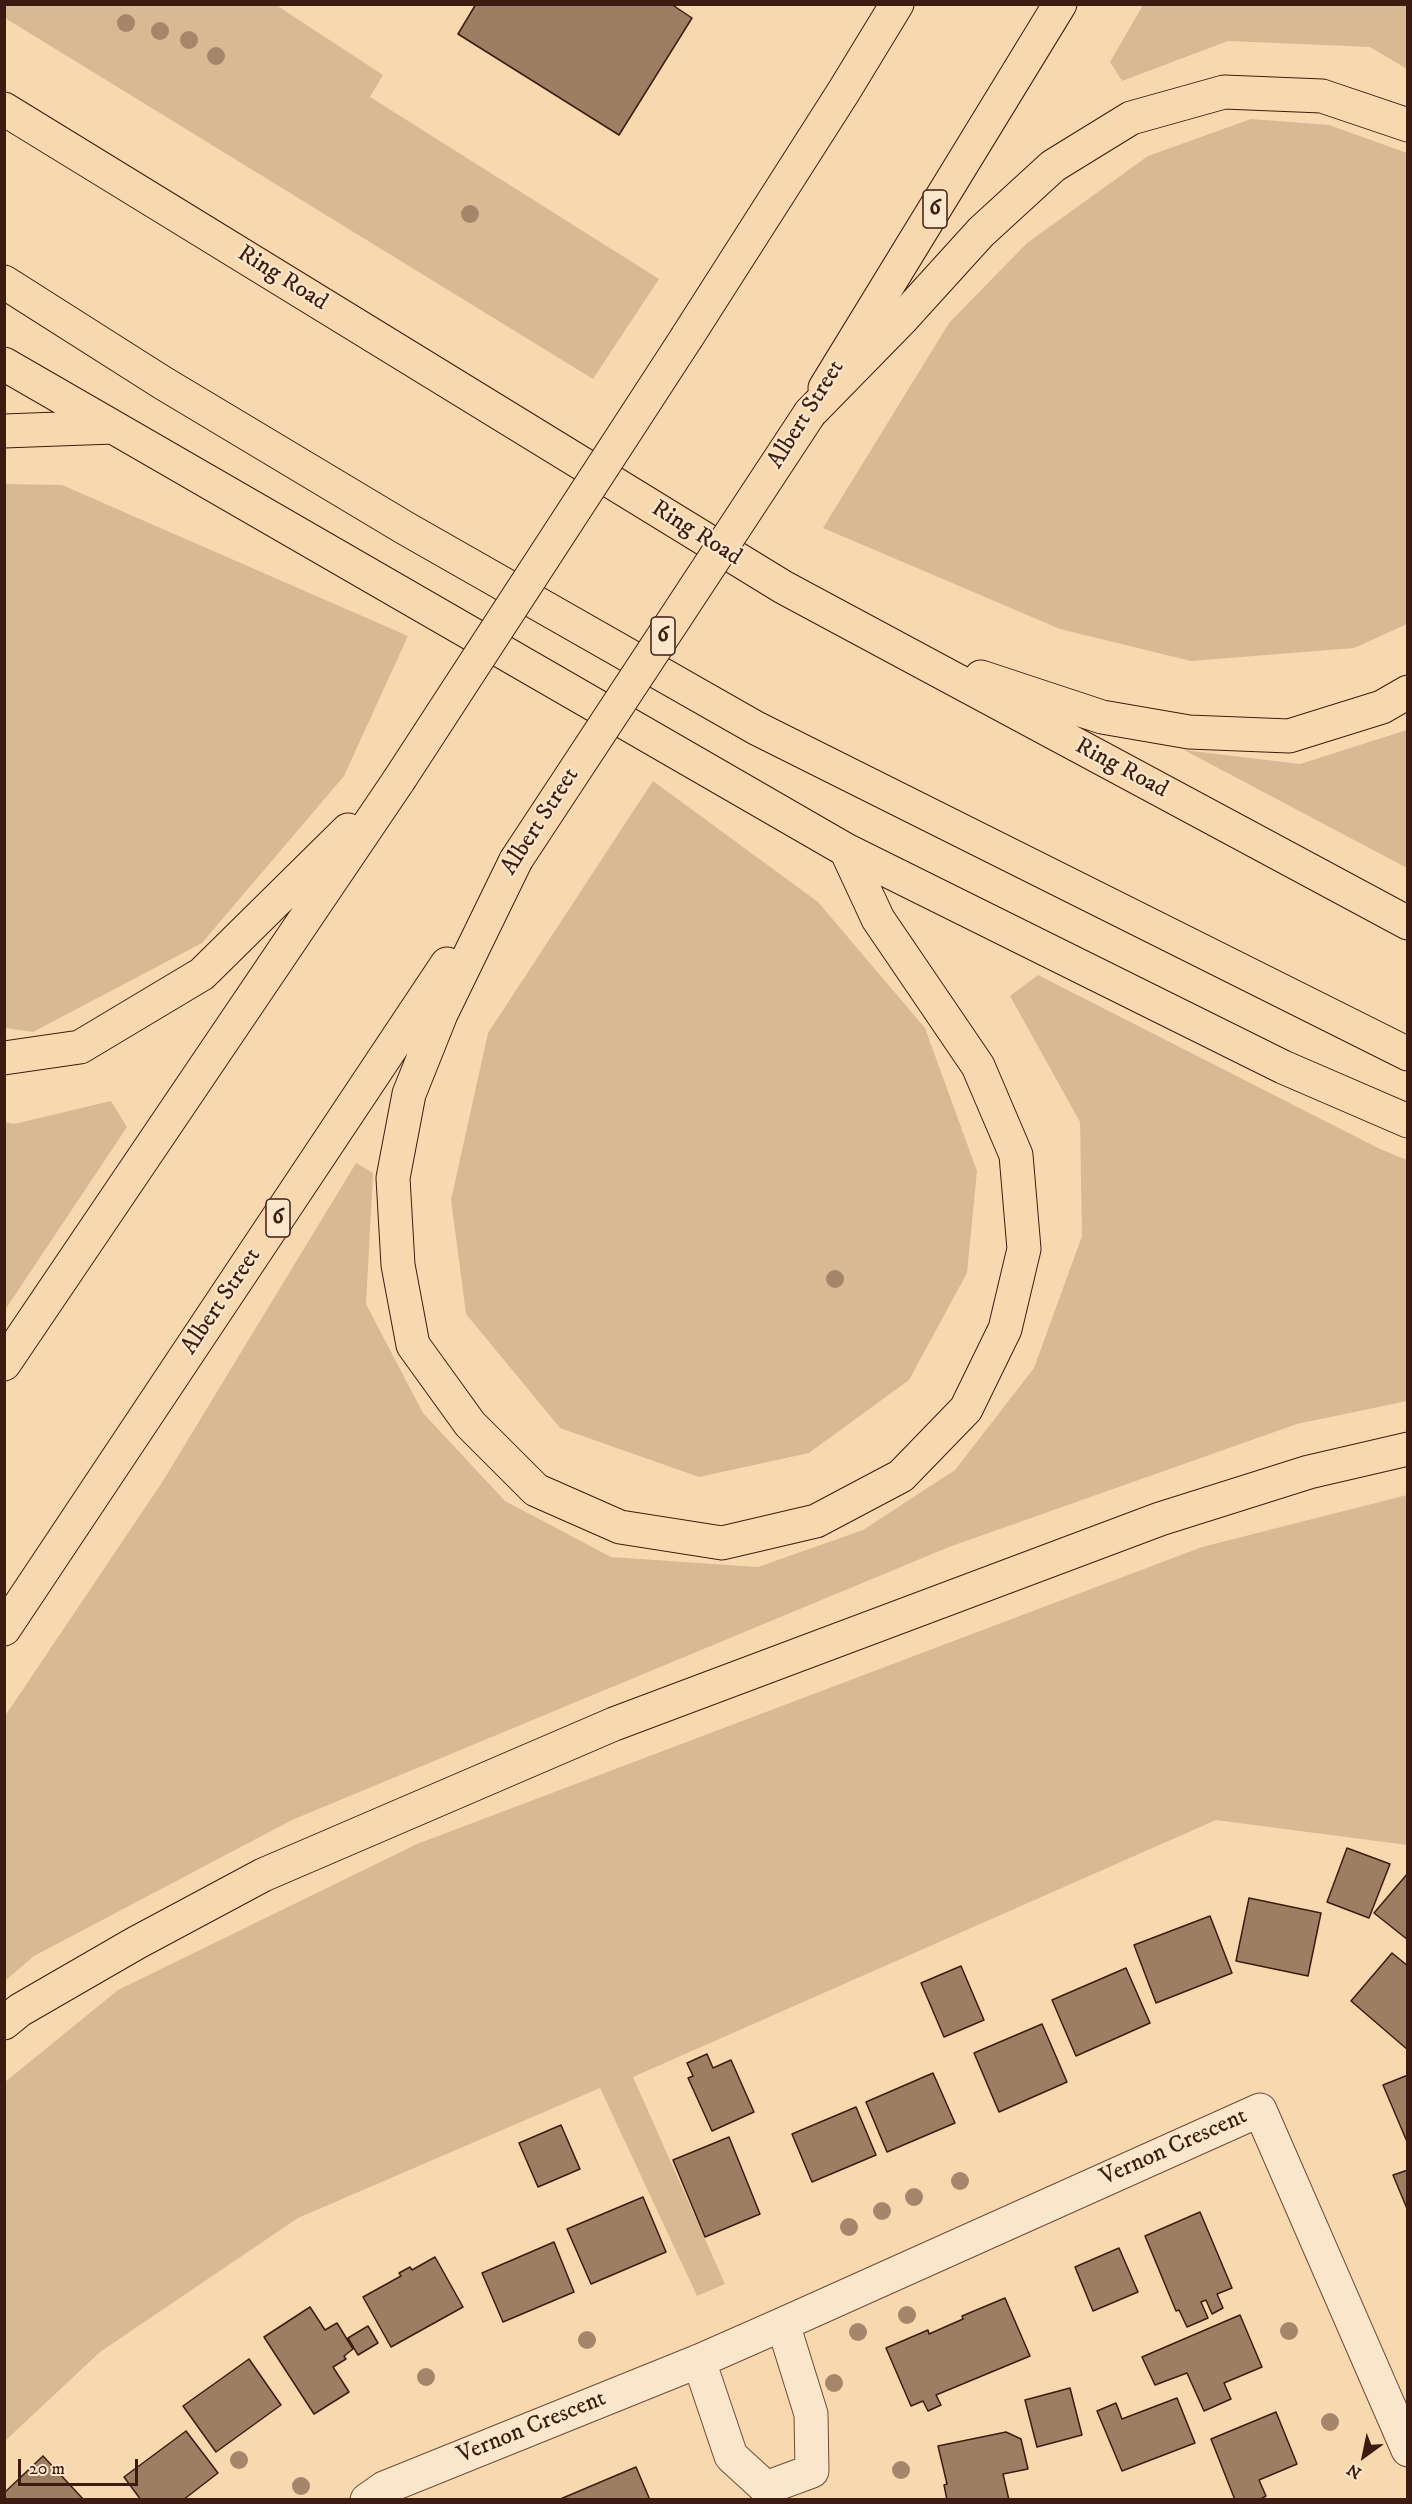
<!DOCTYPE html>
<style>
body{margin:0}
#map{position:relative;width:1412px;height:2504px;overflow:hidden;background:#f8d9af;font-family:"IM FELL DW Pica",serif}
canvas{display:block}
.frame{position:absolute;inset:0;border:6px solid #3c1c10;pointer-events:none}
.north{position:absolute;left:1334px;top:2426px;width:60px;height:60px;-webkit-text-stroke:4px #fae6cb;paint-order:stroke;rotate:213deg;font-size:16px;font-weight:700;line-height:24px;text-align:center;color:#3c1c10}
.north::after{content:'';display:block;margin:auto;width:21px;height:27px;background:#3c1c10;clip-path:polygon(50% 0,100% 100%,50% 72%,0 100%)}
.scale{position:absolute;left:18px;top:2459px;width:120px;height:27px;box-sizing:border-box;border:3px solid #3c1c10;border-top:0;padding-left:8px;font-size:18px;line-height:21px;white-space:nowrap;color:#3c1c10;-webkit-text-stroke:4px #fae6cb;paint-order:stroke}
</style>
<div id="map">
<canvas width="1412" height="2504"></canvas>
<div class="frame"></div>
<div class="north">N</div>
<div class="scale">20 m</div>
</div>
<script>
const ctx = document.querySelector('canvas').getContext('2d');
ctx.lineJoin = 'round';
function fillPath(path, color) { ctx.fillStyle = color; ctx.fill(path, 'evenodd'); }
const toPath = rows => new Path2D(rows.map(r => 'M' + r).join(''));
function trace(path, color, width, dash) { ctx.strokeStyle = color; ctx.lineWidth = width; ctx.lineCap = dash ? 'butt' : 'round'; ctx.setLineDash(dash || []); ctx.stroke(path); }
function drawText(font, color, halo, rows, align = 'center') {
  ctx.font = font + ' "IM FELL DW Pica",serif'; ctx.lineWidth = 4.5; ctx.setLineDash([]); ctx.textBaseline = 'middle'; ctx.strokeStyle = halo; ctx.fillStyle = color; for (const [text, x, y, turn = 0] of rows) {
    ctx.save(); ctx.translate(x, y); ctx.rotate((+turn || 0) * Math.PI / 180); ctx.textAlign = isNaN(turn) ? turn : align; if (halo) ctx.strokeText(text, 0, 0); ctx.fillText(text, 0, 0); ctx.restore();
  }
}
const green = toPath([
 [4,5,276,5,383,75,370,97,659,279,593,379,5,18],
 [1143,5,1407,5,1407,69,1370,47,1228,41,1122,81,1110,62],
 [1251,119,1329,125,1407,153,1407,624,1354,648,1191,661,1060,629,823,528,949,323,1027,243,1148,156],
 [5,484,62,485,408,636,344,776,202,943,33,1032,5,1028],
 [1407,730,1407,868,1184,750,1300,764],
 [653,781,818,902,925,1028,977,1171,967,1273,909,1380,809,1453,699,1477,560,1428,466,1314,451,1200,488,1033],
 [1038,975,1380,1149,1407,1160,1407,1401,1297,1424,949,1547,292,1820,34,1956,5,1981,5,1716,161,1484,356,1163,373,1173,366,1304,423,1413,505,1501,611,1557,758,1567,863,1530,955,1470,1034,1368,1082,1236,1080,1122,1010,996],
 [111,1101,127,1127,5,1310,5,1122,14,1124],
 [1407,1495,1407,1845,1216,1820,633,2077,725,2284,697,2296,600,2088,298,2218,100,2352,5,2441,5,2082,118,1990,417,1844,1202,1547]
]);
const building = toPath([
 [476,4,671,4,692,18,619,135,458,34,476,4],
 [1347,1848,1390,1864,1369,1918,1327,1902,1347,1848],
 [1408,1873,1408,1940,1374,1913,1408,1873],
 [1249,1898,1321,1913,1308,1976,1236,1961,1249,1898],
 [1210,1916,1232,1973,1156,2003,1134,1945,1210,1916],
 [1392,1953,1408,1966,1408,2050,1351,2001,1392,1953],
 [961,1966,984,2020,944,2037,921,1983,961,1966],
 [1126,1968,1150,2023,1076,2056,1052,2000,1126,1968],
 [1042,2024,1067,2082,999,2112,974,2053,1042,2024],
 [707,2054,713,2068,731,2060,754,2112,712,2131,688,2078,693,2076,687,2063,707,2054],
 [933,2073,955,2123,887,2152,866,2102,933,2073],
 [1408,2075,1408,2144,1383,2085,1408,2075],
 [856,2107,876,2155,812,2182,792,2134,856,2107],
 [561,2125,580,2169,538,2187,519,2143,561,2125],
 [729,2137,760,2214,705,2237,673,2160,729,2137],
 [1408,2170,1408,2211,1393,2175,1408,2170],
 [643,2197,666,2252,591,2284,567,2229,643,2197],
 [1200,2212,1232,2288,1217,2294,1223,2308,1212,2314,1206,2300,1201,2302,1208,2318,1187,2327,1179,2310,1176,2311,1145,2236,1200,2212],
 [554,2242,574,2292,503,2322,482,2273,554,2242],
 [1119,2248,1138,2292,1093,2311,1075,2267,1119,2248],
 [435,2257,463,2307,391,2347,363,2297,401,2276,399,2273,410,2267,412,2270,435,2257],
 [1005,2298,1030,2356,936,2395,941,2405,928,2411,923,2401,911,2406,886,2348,928,2330,929,2334,963,2319,962,2316,1005,2298],
 [310,2307,325,2330,337,2323,353,2349,344,2356,346,2359,333,2367,349,2392,314,2414,264,2337,310,2307],
 [1240,2315,1262,2367,1224,2383,1231,2399,1204,2411,1187,2373,1155,2385,1142,2357,1240,2315],
 [368,2326,378,2343,358,2355,348,2338,368,2326],
 [249,2359,281,2405,216,2452,183,2406,249,2359],
 [1070,2388,1082,2435,1037,2447,1025,2400,1070,2388],
 [1177,2398,1195,2443,1122,2471,1097,2411,1116,2403,1122,2419,1177,2398],
 [1276,2412,1297,2464,1259,2480,1266,2496,1259,2500,1235,2500,1211,2439,1276,2412],
 [186,2431,218,2473,183,2500,141,2500,124,2477,186,2431],
 [1006,2432,1021,2439,1028,2469,1003,2474,1009,2500,947,2500,944,2485,947,2484,938,2446,1006,2432],
 [43,2456,84,2500,4,2500,4,2493,43,2456],
 [636,2467,650,2500,558,2500,636,2467]
]);
const minor = toPath([
 [699,2361,731,2456,766,2488,812,2471,811,2414,783,2324],
 [367,2500,384,2488,699,2361,783,2324,1260,2110,1408,2450]
]);
const primary = toPath([
 [687,337,844,91,897,4],
 [825,388,1060,4]
]);
const motorway = toPath([
 [4,109,783,587,1408,923],
 [4,282,163,383,405,528,756,728,1408,1054],
 [4,364,846,850,1283,1067,1408,1121],
 [810,413,902,319,981,232,1053,166,1131,118,1224,92,1322,96,1408,125],
 [4,431,113,427],
 [981,677,1102,717,1189,732,1289,736,1382,707,1408,692],
 [516,860,441,1014,409,1094,393,1178,398,1265,413,1345,470,1424,536,1490,620,1527,722,1543,816,1521,901,1476,966,1409,1005,1329,1024,1249,1016,1155,978,1066,878,919,846,850],
 [4,1058,80,1047,202,974,348,830],
 [4,1364,399,780],
 [4,1629,447,964],
 [4,2023,20,2010,136,1943,263,1875,614,1724,1160,1519,1309,1472,1408,1449]
]);
const motorwayBridge = toPath([
 [399,780,687,337],
 [516,860,810,413]
]);
const trees = [
 [126,23],
 [160,31],
 [189,40],
 [216,56],
 [470,214],
 [835,1279],
 [960,2181],
 [914,2197],
 [882,2211],
 [849,2227],
 [907,2315],
 [1289,2331],
 [858,2332],
 [587,2340],
 [426,2377],
 [834,2383],
 [1330,2422],
 [239,2460],
 [901,2470],
 [301,2486]
];
const shields = [
 [935,209,24],
 [663,636,24],
 [278,1218,24]
];
const shieldNames = [
 ["6",935,209],
 ["6",663,636],
 ["6",278,1218]
];
const streetNames = [
 ["Ring Road",282,279,32],
 ["Albert Street",807,415,-58],
 ["Ring Road",696,534,32],
 ["Ring Road",1121,769,28],
 ["Albert Street",541,822,-57],
 ["Albert Street",222,1302,-56],
 ["Vernon Crescent",1174,2148,-24],
 ["Vernon Crescent",532,2428,-22]
];
fillPath(green, '#d8b994');
fillPath(building, '#9e7e63');
trace(building, '#3c1c10', 1.5);
trace(minor, '#6b4b38', 35);
trace(primary, '#3c1c10', 35);
trace(motorway, '#3c1c10', 35);
trace(minor, '#fae6cb', 33);
trace(primary, '#f8d9af', 33);
trace(motorway, '#f8d9af', 33);
trace(motorwayBridge, '#3c1c10', 35, []);
trace(motorwayBridge, '#f8d9af', 33);
ctx.fillStyle = '#a6866a';
for (const [x, y] of trees) { ctx.beginPath(); ctx.arc(x, y, 9, 0, 2 * Math.PI); ctx.fill(); }
for (const [x, y, w] of shields) { const box = new Path2D(); box.roundRect(x - w / 2, y - 19, w, 38, 4.5); ctx.fillStyle = '#fae6cb'; ctx.fill(box); trace(box, '#3c1c10', 1.5); }
drawText('bold 22px', '#3c1c10', null, shieldNames);
drawText('24px', '#3c1c10', '#fae6cb', streetNames);
</script>
